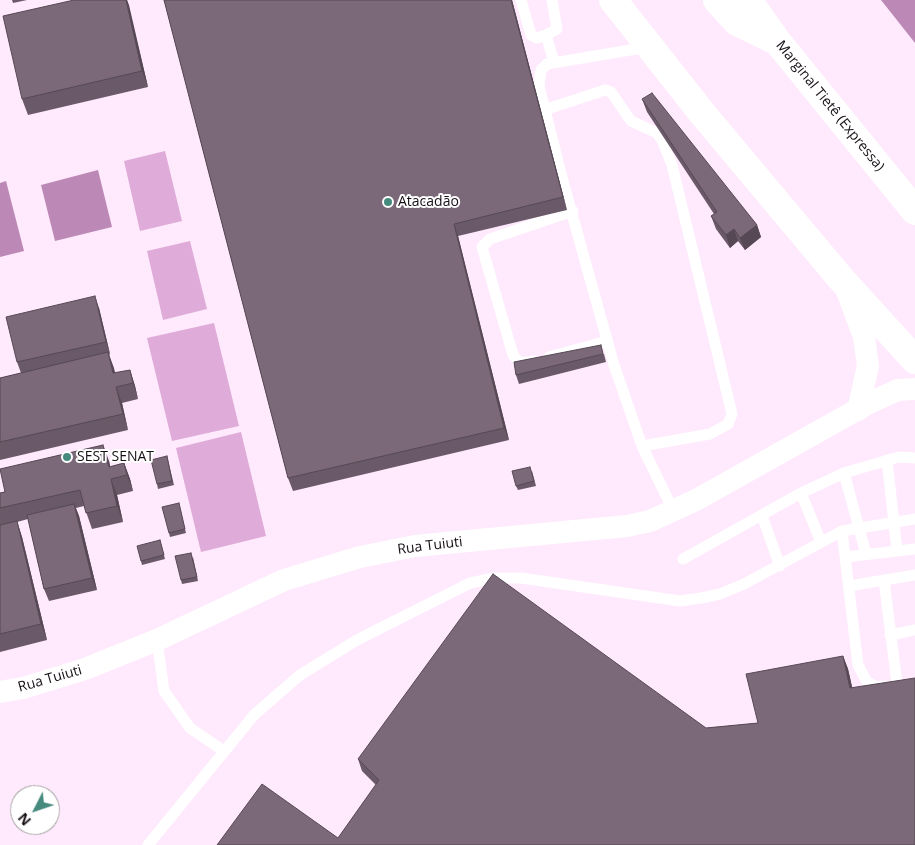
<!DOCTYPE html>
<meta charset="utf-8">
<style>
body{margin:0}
#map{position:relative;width:915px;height:845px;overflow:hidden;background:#ffe9fc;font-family:"Open Sans",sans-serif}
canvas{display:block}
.north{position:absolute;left:10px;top:785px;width:50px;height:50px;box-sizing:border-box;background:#fff;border:1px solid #a29fa1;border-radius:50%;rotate:229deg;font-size:14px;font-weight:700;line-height:20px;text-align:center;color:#160f15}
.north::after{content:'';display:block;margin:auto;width:18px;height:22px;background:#468a7e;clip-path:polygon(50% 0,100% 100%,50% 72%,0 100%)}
</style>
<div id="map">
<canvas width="915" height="845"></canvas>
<div class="north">N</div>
</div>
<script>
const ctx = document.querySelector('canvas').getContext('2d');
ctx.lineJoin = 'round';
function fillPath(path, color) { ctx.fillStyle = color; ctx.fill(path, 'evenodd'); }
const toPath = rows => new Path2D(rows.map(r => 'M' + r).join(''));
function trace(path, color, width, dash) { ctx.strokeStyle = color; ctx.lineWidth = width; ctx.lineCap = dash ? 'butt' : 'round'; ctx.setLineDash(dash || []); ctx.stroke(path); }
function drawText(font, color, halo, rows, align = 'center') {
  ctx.font = font + ' "Open Sans",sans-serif'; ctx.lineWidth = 4; ctx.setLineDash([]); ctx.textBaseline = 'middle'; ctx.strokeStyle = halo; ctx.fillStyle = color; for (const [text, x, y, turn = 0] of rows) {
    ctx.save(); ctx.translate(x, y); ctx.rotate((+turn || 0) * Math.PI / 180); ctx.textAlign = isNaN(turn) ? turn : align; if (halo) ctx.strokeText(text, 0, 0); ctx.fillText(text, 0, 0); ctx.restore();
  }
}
const green = toPath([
 [165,151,182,221,140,231,124,161],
 [190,241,207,309,163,320,147,251],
 [214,323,239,426,172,441,147,338],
 [241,432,266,536,201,552,176,448]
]);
const water = toPath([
 [881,0,915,0,915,43],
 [98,170,112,227,55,241,41,185],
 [6,181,24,251,0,257,0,183]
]);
const service = toPath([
 [521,0,531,35,537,38,546,35],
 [552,0,557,29,546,35,554,62],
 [648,47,547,64,541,70,539,86,564,185,614,365,642,446,674,512],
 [544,110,605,90,611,92,631,121,657,133,662,140,672,165,732,414,728,424,710,434,642,446],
 [549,357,607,341],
 [534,361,524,363,518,361,513,355,482,247,490,239,573,211],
 [887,460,897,551],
 [844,473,866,554],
 [801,493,821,542],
 [762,516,780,566],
 [842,531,858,665,867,682,877,687,884,686],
 [845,557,915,549],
 [683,559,801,493,844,473,899,457,915,458],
 [884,580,897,684],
 [849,586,915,575],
 [890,635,915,630],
 [157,640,164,691,190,728,224,751],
 [148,845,254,715,300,675,357,640,470,583,494,578,521,578,680,601,701,598,720,594,744,584,842,531,915,519]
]);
const minor = toPath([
 [847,291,864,337,868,366,858,410],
 [0,692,23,688,85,669,157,640,284,580,360,557,415,546,627,526,650,521,696,500,871,402,898,390,915,389]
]);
const trunk = toPath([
 [613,0,702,113,842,280,915,360]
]);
const motorway = toPath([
 [717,0,737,22,774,40],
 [748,0,777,41,915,211]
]);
const wall = toPath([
 [12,0,27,0,13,3],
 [74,0,127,0,148,87,28,115,22,99],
 [164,0,512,0,567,210,458,236,509,440,293,491,288,478],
 [642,99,757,225,761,237,745,250,738,241,730,248,716,229,711,216,714,214,647,112],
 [99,308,110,354,109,355,115,373,130,370,135,386,138,399,122,403,128,430,0,460,0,378,21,373,17,362],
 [604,354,606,362,519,384,516,375,514,362],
 [167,456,174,485,158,489,157,484],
 [109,461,110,467,124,463,130,479,133,491,117,495,123,522,92,529,84,506,76,508,79,516,97,590,49,601,44,589,28,519,17,522,22,537,47,640,0,652,0,493],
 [532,471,536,486,518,490,516,486],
 [180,508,186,533,170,537,169,533],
 [160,540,165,559,142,565,141,561],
 [193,557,198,581,182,584,181,580],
 [843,656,848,669,852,687,915,845,338,838,376,785,362,771,358,759,706,728,758,723]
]);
const shadedWall = toPath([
 [126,0,127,0,129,5,148,87,142,71],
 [511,0,512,0,567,210,563,197],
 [454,224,458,236,509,440,504,428],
 [757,225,761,237,745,250,740,238],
 [734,229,738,241,730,248,726,235],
 [95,296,99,308,110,354,106,342],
 [108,352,114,368,118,387,113,373],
 [130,370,135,386,138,399,133,383],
 [116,387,122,403,128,430,123,414],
 [103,445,109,461,113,479,109,467],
 [124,463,130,479,133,491,127,475],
 [111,479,117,495,123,522,117,506],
 [74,504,79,516,97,590,92,578],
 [17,521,22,537,47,640,41,624],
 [843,656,848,669,855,700,850,688]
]);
const building = toPath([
 [74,0,126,0,142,71,22,99,3,16,74,0],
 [164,0,511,0,563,197,454,224,504,428,288,478,164,0],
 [652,93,757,225,740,238,734,229,726,235,711,216,717,212,642,99,652,93],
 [95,296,106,342,17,362,6,317,95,296],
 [601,345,603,354,516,375,514,362,601,345],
 [108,352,113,373,130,370,133,383,116,387,123,414,0,442,0,378,108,352],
 [103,445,109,467,124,463,127,475,111,479,117,506,86,513,80,490,0,508,0,493,5,492,0,469,103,445],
 [167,456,172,481,157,484,151,460,167,456],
 [530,467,534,481,516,486,512,471,530,467],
 [179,503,185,529,169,533,162,507,179,503],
 [74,504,92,578,44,589,27,515,74,504],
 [17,521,41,624,0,634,0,525,17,521],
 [160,540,164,555,141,561,137,546,160,540],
 [191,553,197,577,181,580,175,556,191,553],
 [493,574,706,728,758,723,746,674,843,656,850,688,915,678,915,845,217,845,262,784,338,838,379,780,358,759,493,574]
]);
const markers = [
 [388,202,5,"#468a7e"],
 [67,457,5,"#468a7e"]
];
const streetNames = [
 ["Marginal Tietê (Expressa)",830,106,51],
 ["Rua Tuiuti",430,546,-7],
 ["Rua Tuiuti",50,679,-16]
];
const poiNames = [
 ["Atacadão",398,202],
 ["SEST SENAT",77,457]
];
fillPath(green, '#dfabd9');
fillPath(water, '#bc89b6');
trace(service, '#fff', 11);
trace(minor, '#fff', 22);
trace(trunk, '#fff', 28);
trace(motorway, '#fff', 28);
fillPath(wall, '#6a5968');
fillPath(shadedWall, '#564955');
fillPath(building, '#7b6879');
trace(building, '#564955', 1);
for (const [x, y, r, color] of markers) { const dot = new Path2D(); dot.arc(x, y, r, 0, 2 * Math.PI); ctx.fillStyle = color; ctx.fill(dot); trace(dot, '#fff', 2); }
drawText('14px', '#160f15', '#fff', streetNames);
drawText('14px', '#160f15', '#fff', poiNames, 'left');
</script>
